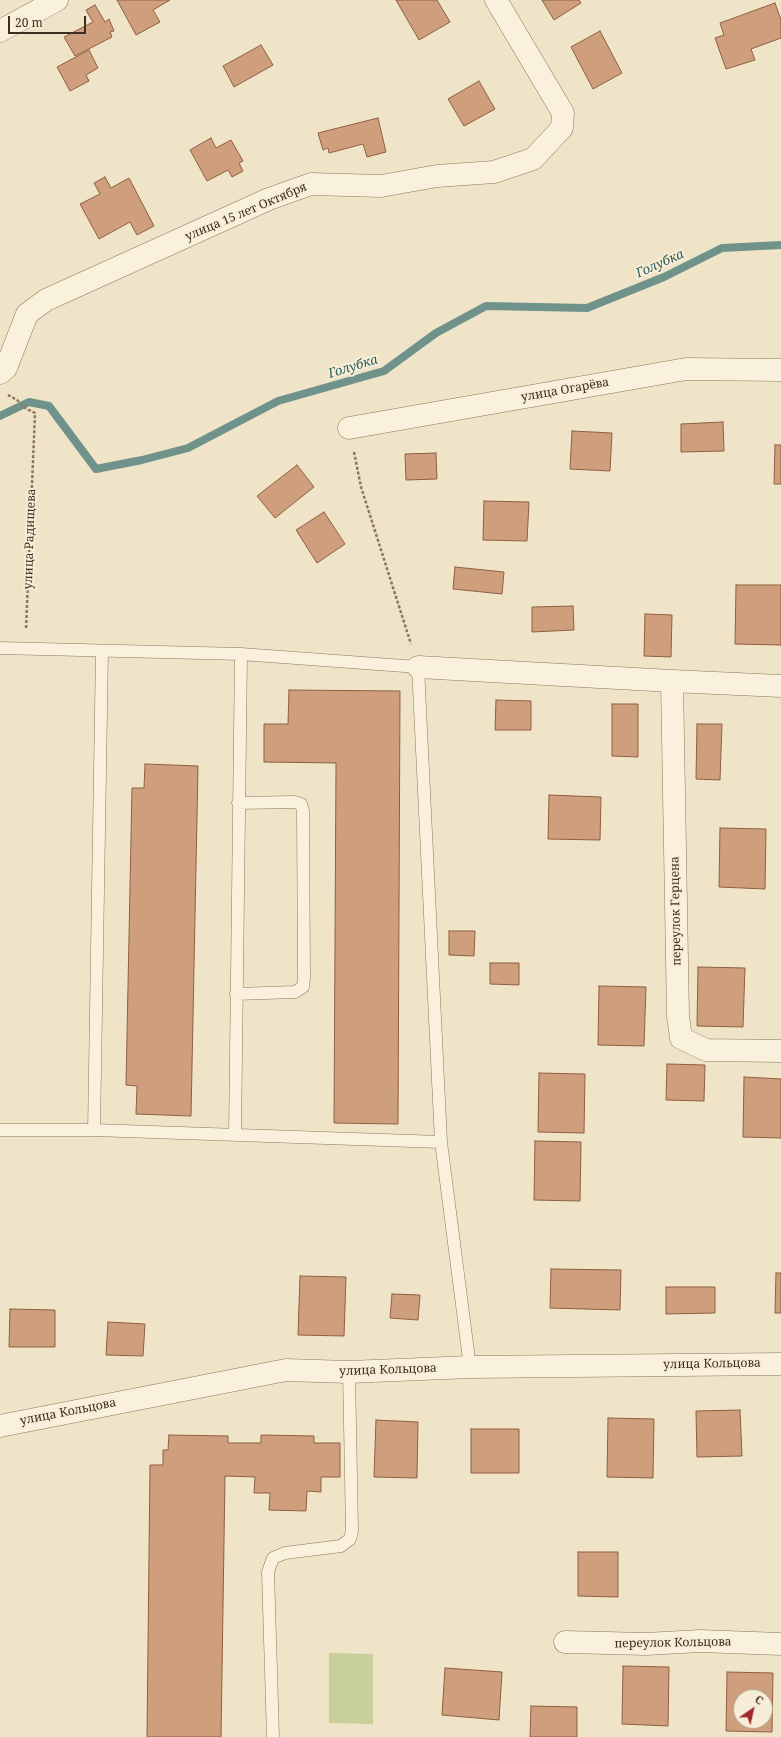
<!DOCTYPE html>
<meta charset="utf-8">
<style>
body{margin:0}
#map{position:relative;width:781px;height:1737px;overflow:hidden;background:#f0e4c8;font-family:"Noto Serif",serif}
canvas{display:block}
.north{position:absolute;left:733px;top:1689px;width:40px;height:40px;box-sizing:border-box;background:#f7eed8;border:1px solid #ada18e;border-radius:50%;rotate:34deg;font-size:11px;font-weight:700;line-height:16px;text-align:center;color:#3d2e20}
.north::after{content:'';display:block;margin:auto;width:14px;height:18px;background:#9e2a2b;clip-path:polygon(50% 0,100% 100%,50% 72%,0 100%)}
.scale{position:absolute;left:8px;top:16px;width:78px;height:18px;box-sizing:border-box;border:2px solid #3d2e20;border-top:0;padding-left:5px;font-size:12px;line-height:14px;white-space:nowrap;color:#3d2e20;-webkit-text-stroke:3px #f7eed8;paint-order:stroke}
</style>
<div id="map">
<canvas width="781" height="1737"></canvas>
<div class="north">С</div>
<div class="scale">20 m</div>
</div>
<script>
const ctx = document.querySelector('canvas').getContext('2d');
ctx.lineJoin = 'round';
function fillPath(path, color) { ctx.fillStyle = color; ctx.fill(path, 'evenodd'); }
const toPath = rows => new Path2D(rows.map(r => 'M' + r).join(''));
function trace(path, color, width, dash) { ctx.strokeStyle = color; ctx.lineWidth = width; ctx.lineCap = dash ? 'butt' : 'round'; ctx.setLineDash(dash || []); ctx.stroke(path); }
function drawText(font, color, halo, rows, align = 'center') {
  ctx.font = font + ' "Noto Serif",serif'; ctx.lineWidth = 4; ctx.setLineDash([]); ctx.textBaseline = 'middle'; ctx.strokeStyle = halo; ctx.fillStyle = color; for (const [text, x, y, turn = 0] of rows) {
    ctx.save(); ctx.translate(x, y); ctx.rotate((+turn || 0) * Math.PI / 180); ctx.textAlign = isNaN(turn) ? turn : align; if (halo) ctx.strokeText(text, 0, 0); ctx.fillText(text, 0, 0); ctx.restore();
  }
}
const green = toPath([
 [329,1653,373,1654,373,1724,329,1723]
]);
const stream = toPath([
 [0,416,29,402,49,406,96,469,142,460,188,448,278,401,384,371,436,333,486,306,587,308,664,277,722,248,781,245]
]);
const building = toPath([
 [117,0,170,0,153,10,160,22,136,35,117,0],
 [396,0,437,0,450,22,419,40,396,0],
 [542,0,579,0,581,3,554,20,542,0],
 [775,3,781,20,781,38,751,49,755,60,726,69,715,38,724,35,720,23,775,3],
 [95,5,105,22,109,19,114,31,110,32,112,37,75,56,64,37,93,22,86,10,95,5],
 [600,31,622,73,593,89,571,47,600,31],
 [261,45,273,65,234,87,223,66,261,45],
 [89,50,98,68,86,75,89,81,70,91,57,67,89,50],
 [479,81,495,109,464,126,448,99,479,81],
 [378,118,386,152,367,157,363,144,329,153,328,148,323,150,318,133,378,118],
 [211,138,216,148,231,140,243,161,239,163,243,171,232,177,228,170,207,181,190,150,211,138],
 [105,177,111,188,129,178,154,226,137,235,130,222,99,239,80,204,100,194,94,183,105,177],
 [723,422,724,451,681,452,681,424,723,422],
 [572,431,612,433,610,471,570,469,572,431],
 [775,445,781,445,781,484,774,484,775,445],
 [436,453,437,479,406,480,405,454,436,453],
 [297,465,314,487,275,518,257,496,297,465],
 [484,501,529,502,527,541,483,540,484,501],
 [324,512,345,544,317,563,296,530,324,512],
 [455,567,504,572,502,594,453,589,455,567],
 [736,585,781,585,781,645,735,644,736,585],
 [573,606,574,630,532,632,532,607,573,606],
 [645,614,672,615,671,657,644,656,645,614],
 [289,690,400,691,398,1124,334,1123,336,763,264,762,264,724,288,724,289,690],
 [496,700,531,701,531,730,495,730,496,700],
 [612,704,638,704,638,757,612,756,612,704],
 [697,724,722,724,720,780,696,779,697,724],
 [145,764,198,766,191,1116,136,1114,137,1086,126,1085,132,788,144,788,145,764],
 [549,795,601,797,600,840,548,839,549,795],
 [720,828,766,829,765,889,719,887,720,828],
 [449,931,475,931,474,956,449,955,449,931],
 [490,963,519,963,519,985,490,984,490,963],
 [698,967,745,968,743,1027,697,1026,698,967],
 [599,986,646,987,644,1046,598,1045,599,986],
 [667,1064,705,1065,704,1101,666,1100,667,1064],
 [539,1073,585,1074,584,1133,538,1132,539,1073],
 [744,1077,781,1079,781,1138,743,1137,744,1077],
 [535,1141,581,1142,580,1201,534,1200,535,1141],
 [551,1269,621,1270,620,1310,550,1308,551,1269],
 [776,1273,781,1273,781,1313,775,1313,776,1273],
 [300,1276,346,1277,344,1336,298,1335,300,1276],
 [666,1287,715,1287,715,1313,666,1314,666,1287],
 [392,1294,420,1295,418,1320,390,1318,392,1294],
 [10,1309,55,1310,55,1347,9,1347,10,1309],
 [108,1322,145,1324,143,1356,106,1355,108,1322],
 [740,1410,742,1456,697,1457,696,1411,740,1410],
 [608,1418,654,1419,653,1478,607,1477,608,1418],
 [376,1420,418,1422,417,1478,374,1477,376,1420],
 [471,1429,519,1429,519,1473,471,1473,471,1429],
 [169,1435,228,1436,228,1443,261,1443,261,1435,314,1436,314,1443,340,1443,340,1477,321,1477,321,1492,307,1491,306,1511,269,1510,270,1493,254,1493,255,1477,225,1476,221,1737,147,1737,150,1465,163,1465,163,1450,168,1450,169,1435],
 [578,1552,618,1552,618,1597,578,1596,578,1552],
 [623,1666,669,1667,668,1726,622,1724,623,1666],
 [445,1668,502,1672,499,1720,442,1715,445,1668],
 [727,1672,773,1673,772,1732,726,1731,727,1672],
 [741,1697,765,1697,765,1721,741,1721,741,1697],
 [531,1706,577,1707,577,1737,530,1737,531,1706]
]);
const path = toPath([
 [8,395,17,400,25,408,35,413,26,629],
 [354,452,361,487,411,644]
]);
const lane = toPath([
 [0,648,241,654,235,1135],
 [236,994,295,992,303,987,304,978,303,811,301,804,294,802,238,803],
 [0,1130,94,1130,441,1142,418,667,241,654],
 [94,1130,102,651],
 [441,1142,470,1367],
 [273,1737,268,1572,273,1558,285,1553,341,1546,350,1539,352,1531,349,1372]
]);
const street = toPath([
 [0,31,57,0],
 [0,373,6,368,27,314,46,300,269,199,311,184,381,186,437,176,494,172,533,159,562,128,563,113,496,0],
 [349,428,686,369,781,370],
 [418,667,672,681,781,686],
 [672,681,678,1016,681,1038,706,1050,781,1051],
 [0,1426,286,1370,349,1372,470,1367,781,1364],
 [565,1642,646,1644,700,1641,781,1644]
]);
const streetNames = [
 ["улица 15 лет Октября",246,212,-23],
 ["улица Огарёва",565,390,-10],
 ["улица Радищева",30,539,-88],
 ["переулок Герцена",676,911,-91],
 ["улица Кольцова",712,1364,-1],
 ["улица Кольцова",388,1370,-2],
 ["улица Кольцова",68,1412,-11],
 ["переулок Кольцова",673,1643,-1]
];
const waterNames = [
 ["Голубка",660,264,-24],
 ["Голубка",353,367,-17]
];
fillPath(green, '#c9cf9b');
trace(stream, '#6f938a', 8);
fillPath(building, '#cf9f7d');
trace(building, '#8d5f41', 1);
trace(lane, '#8d765c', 13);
trace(street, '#8d765c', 23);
trace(path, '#8d765c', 2.5, [3, 2]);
trace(lane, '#faf1dc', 12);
trace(street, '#faf1dc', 22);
drawText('12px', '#3d2e20', '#f7eed8', streetNames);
drawText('italic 13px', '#2f5d5a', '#f7eed8', waterNames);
</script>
